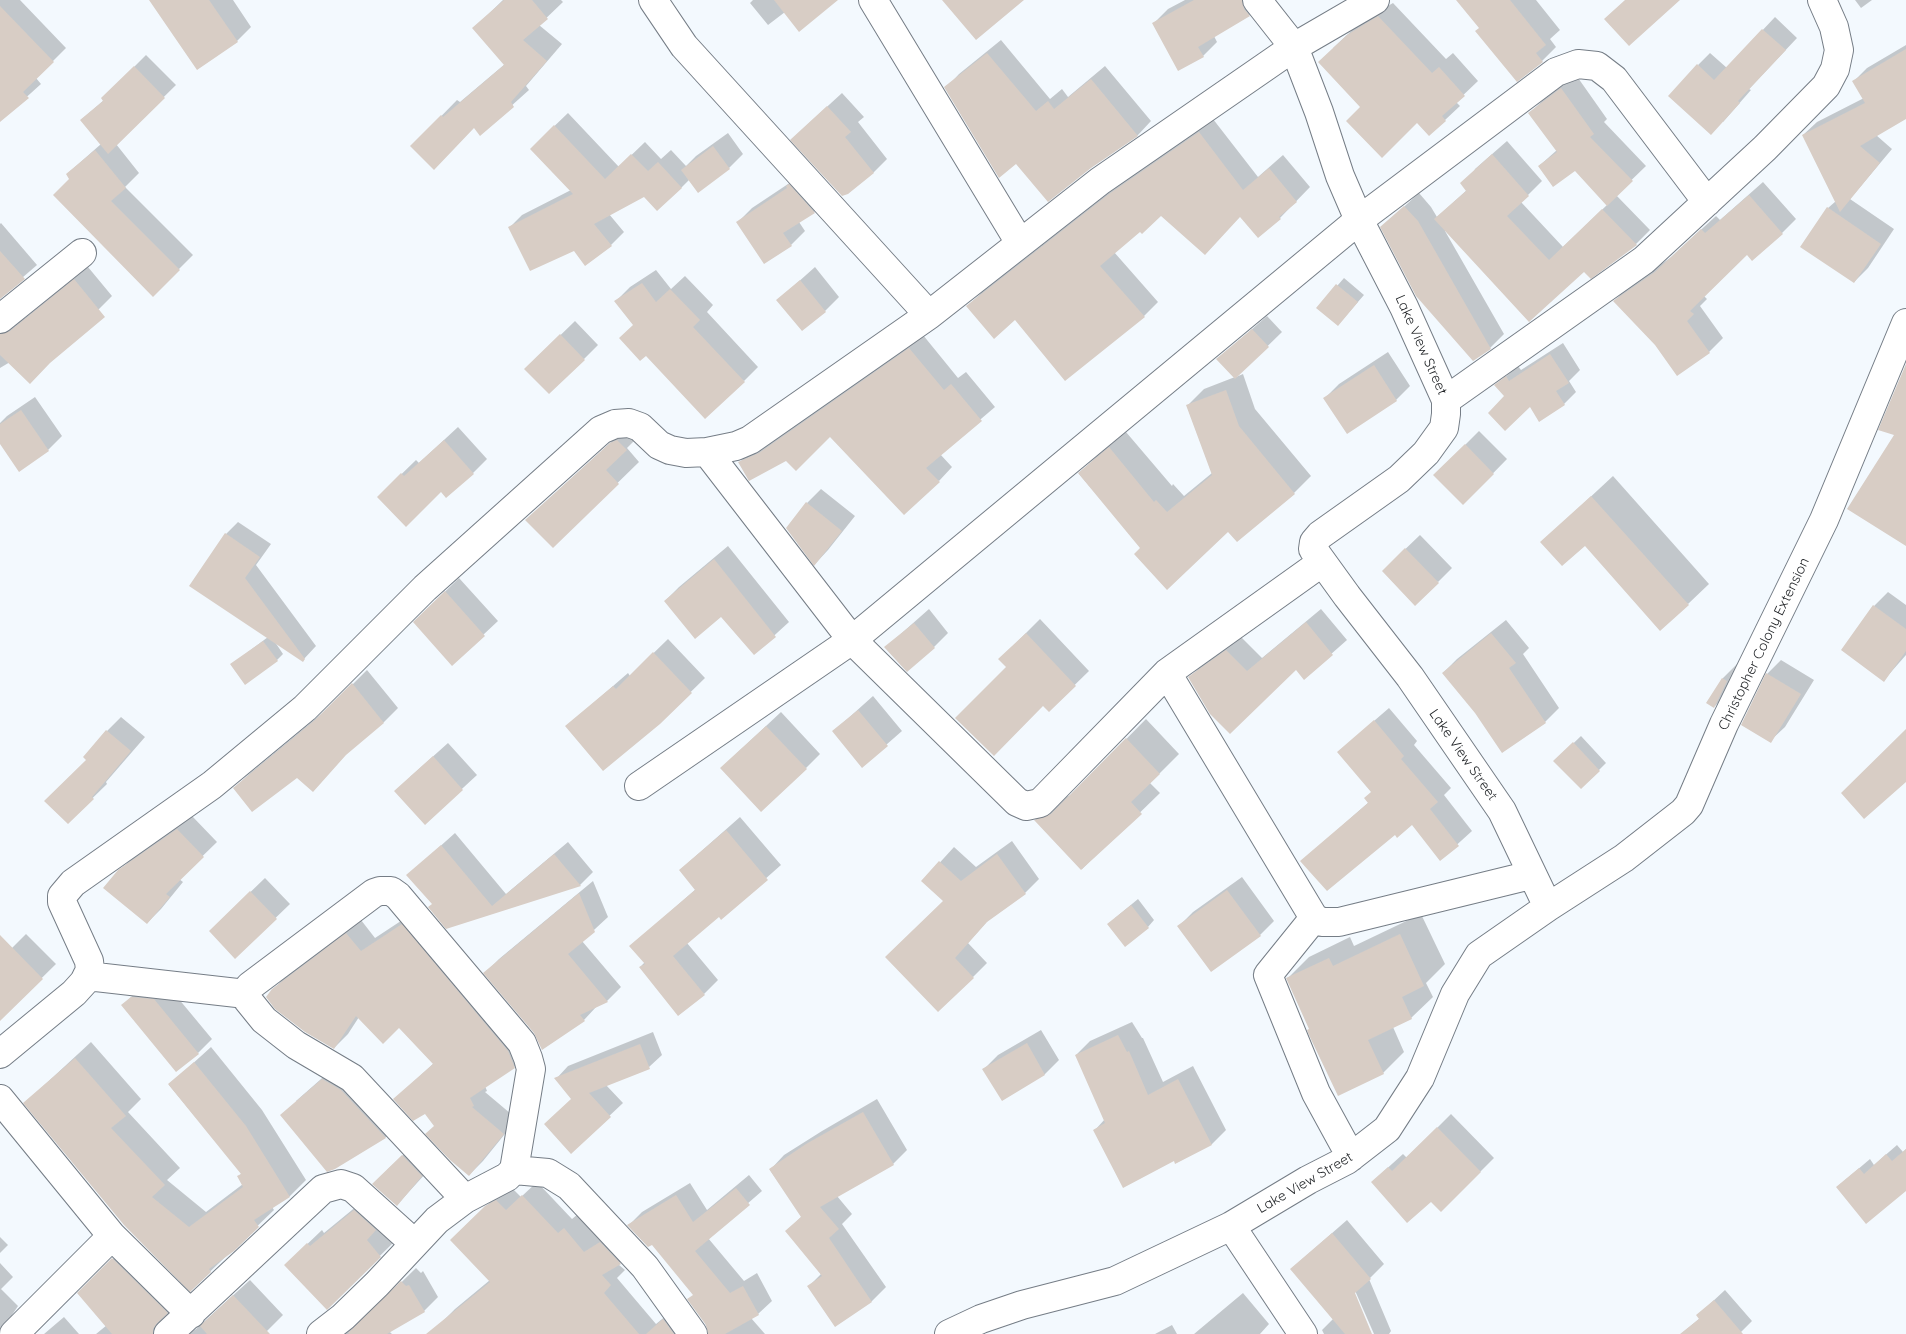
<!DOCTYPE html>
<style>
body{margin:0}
canvas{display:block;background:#f3f9fe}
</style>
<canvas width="1906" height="1334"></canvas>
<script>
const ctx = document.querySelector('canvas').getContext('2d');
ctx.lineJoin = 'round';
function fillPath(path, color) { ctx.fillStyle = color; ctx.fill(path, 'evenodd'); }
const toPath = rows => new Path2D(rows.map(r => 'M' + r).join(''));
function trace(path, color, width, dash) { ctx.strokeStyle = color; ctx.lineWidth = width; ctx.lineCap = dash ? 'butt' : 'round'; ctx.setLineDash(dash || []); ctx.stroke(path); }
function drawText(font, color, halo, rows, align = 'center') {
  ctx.font = font + ' Quicksand,sans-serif'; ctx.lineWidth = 4.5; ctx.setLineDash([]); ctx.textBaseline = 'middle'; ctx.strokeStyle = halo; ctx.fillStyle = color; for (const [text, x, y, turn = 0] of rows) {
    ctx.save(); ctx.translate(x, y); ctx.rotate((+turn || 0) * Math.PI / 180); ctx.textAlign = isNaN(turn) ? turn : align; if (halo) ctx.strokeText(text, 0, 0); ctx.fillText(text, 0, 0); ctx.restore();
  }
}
const shadow = toPath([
 [0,0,20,0,66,48,36,78,41,84,0,121],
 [175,0,233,0,251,27,237,41,198,68],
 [503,0,561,0,563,2,539,25,562,44,526,86,529,90,480,134,474,127,412,146,457,100,460,102,505,64,474,28],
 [753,0,835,0,785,12,768,25,750,3],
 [1185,0,1263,0,1263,1,1249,15,1214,36,1217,42,1203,56,1154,23,1168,9],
 [1457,0,1536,0,1560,30,1550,39,1556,47,1542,61,1480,28],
 [1855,0,1872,0,1861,8],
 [1393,3,1446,59,1453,53,1478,81,1456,102,1460,106,1429,135,1417,121,1362,107,1333,48,1362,21],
 [1775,17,1797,38,1749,89,1751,90,1723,122,1698,65,1710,53,1727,68],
 [1001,40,1050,99,1062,89,1068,97,1105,66,1151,121,1138,135,1090,167,946,88,959,74],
 [1906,45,1906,116,1876,135,1892,149,1850,199,1894,229,1868,268,1854,282,1802,246,1828,208,1836,201,1803,135,1817,122,1864,98,1854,81,1867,68],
 [146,55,176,85,116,144,139,173,125,187,193,255,153,295,67,174,101,144,81,120,104,100,103,98],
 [1576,75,1607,119,1604,122,1646,166,1616,195,1650,230,1636,244,1584,270,1445,231,1504,334,1490,348,1382,227,1419,193,1431,207,1437,217,1467,190,1475,169,1507,141,1542,181,1521,202,1563,247,1607,205,1575,170,1539,166,1557,150,1530,113,1544,99],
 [842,93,864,117,858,122,887,159,873,173,806,126],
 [568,113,619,167,645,142,661,159,671,150,686,166,696,156,728,133,743,154,729,168,689,180,681,188,644,196,609,214,624,232,611,245,574,250,509,228,522,215,571,190,544,136],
 [1213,119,1258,177,1283,155,1310,187,1280,218,1258,236,1240,216,1161,214,1114,252,1158,302,1144,316,1016,319,968,306,982,292,1125,180],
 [794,180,828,198,814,212,799,222,805,231,791,245,738,222,752,208],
 [1763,182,1796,219,1782,233,1747,253,1704,296,1707,299,1700,306,1723,338,1709,352,1656,344,1614,301,1628,287,1670,258,1716,216,1720,220],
 [1,223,37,265,0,297,0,224],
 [88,267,112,296,99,309,0,368,0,314,16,322,25,318],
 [815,267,839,297,825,311,778,300],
 [656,270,671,289,685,276,713,305,707,312,758,367,744,381,634,324,616,301,630,287],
 [1344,278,1364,295,1344,318,1318,308],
 [1267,316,1282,332,1236,377,1243,374,1255,409,1311,476,1294,493,1229,530,1142,547,1079,474,1096,457,1126,432,1172,486,1173,484,1184,496,1212,473,1187,406,1204,389,1235,377,1218,359],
 [575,321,598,345,584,359,540,355],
 [923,335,958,378,966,372,995,407,940,454,952,467,939,481,830,436,787,460,740,462,753,448],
 [1563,343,1580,370,1569,381,1576,392,1564,404,1530,405,1506,396,1496,385,1518,366,1521,370],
 [1388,352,1410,386,1396,400,1325,398,1339,384],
 [35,397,62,436,48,450,0,442,0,423,7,416],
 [632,423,647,428,627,448,639,462,553,546,526,520],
 [458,427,487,459,473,473,441,490,378,497,416,460,419,463],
 [1479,431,1507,459,1463,504,1435,475],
 [1613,476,1709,584,1688,604,1585,544,1542,542],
 [821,489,855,516,828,550,815,564,807,503],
 [238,522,271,544,256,565,316,646,303,660,275,642,283,654,277,660,232,664,268,637,191,585,226,534],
 [1420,535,1452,568,1438,582,1397,557],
 [728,546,789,622,754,654,722,616,665,601,679,587],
 [459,578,498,621,452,664,414,622],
 [1888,592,1906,605,1906,655,1884,680,1874,606],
 [929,609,948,633,934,647,886,647],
 [1321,609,1347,640,1304,678,1296,669,1189,678,1204,663,1241,637,1262,658],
 [1040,619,1089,671,1049,710,1008,667,1014,645],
 [1506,620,1529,648,1523,654,1559,708,1545,722,1502,751,1476,712,1443,673,1457,659],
 [668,639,705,678,659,723,567,726,628,673,630,676],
 [1781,660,1814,680,1785,727,1770,741,1767,674],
 [1737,664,1741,667,1728,693,1714,707,1723,678],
 [367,670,398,708,384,722,352,749,297,777,235,788,249,774,331,706],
 [873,696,902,731,862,766,834,731],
 [1389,708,1417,741,1414,745,1451,788,1444,795,1472,831,1440,860,1412,823,1395,833,1302,861,1369,802,1372,792,1338,752],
 [781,712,820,754,806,768,736,754],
 [121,717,145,737,106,782,107,784,68,822,88,760,107,731],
 [1146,719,1179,754,1150,783,1160,793,1082,869,1036,820,1055,801,1071,795],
 [1581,736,1606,763,1581,788,1555,761],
 [448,743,477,775,425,823,410,777],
 [192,816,217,842,179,879,183,882,161,909,147,923,119,871,134,857],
 [740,817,781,865,721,918,719,916,687,943,718,980,704,994,640,967,645,962,631,946,696,889,680,870],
 [455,833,506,894,568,842,593,872,580,885,446,927,433,904,408,875],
 [1012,841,1039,879,1025,893,990,918,968,943,987,963,973,977,887,957,944,901,923,881,954,847,976,867],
 [1242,877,1274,921,1260,935,1179,926,1193,912],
 [265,878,290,904,235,957,210,931],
 [593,881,608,917,582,941,621,987,607,1001,597,1006,584,1020,535,1032,485,973,499,959],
 [1138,899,1154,920,1148,927,1115,918],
 [416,911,528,1053,514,1067,485,1086,487,1091,485,1092,517,1119,483,1161,469,1175,425,1112,395,1099,434,1063,399,1027,359,1017,348,1034,334,1048,273,990,287,975,361,920,375,938],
 [1421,914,1445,964,1426,983,1433,997,1411,1018,1393,1027,1404,1052,1383,1073,1310,1029,1288,978,1309,957,1350,937,1354,946],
 [26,934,56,964,0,1019,0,960],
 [168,986,212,1039,198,1053,123,1005,137,991],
 [1132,1022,1142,1038,1143,1038,1163,1082,1193,1066,1226,1130,1212,1144,1176,1163,1174,1160,1095,1130,1105,1119,1076,1055,1090,1041],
 [1041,1030,1059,1060,1045,1074,1002,1100,984,1069,998,1055],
 [653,1032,662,1055,649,1067,606,1085,623,1103,571,1152,572,1099,556,1079,568,1066],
 [91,1042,141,1099,128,1112,180,1168,167,1180,206,1212,243,1184,238,1177,242,1173,169,1085,211,1047,262,1110,306,1180,290,1196,272,1207,274,1210,191,1290,25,1103],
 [337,1065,399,1123,386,1137,335,1168,296,1101],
 [877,1099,907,1150,893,1164,837,1196,852,1214,842,1224,886,1287,872,1301,835,1326,809,1286,821,1274,787,1231,802,1216,770,1170,784,1155,822,1131],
 [1451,1114,1494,1158,1441,1211,1431,1200,1372,1182,1403,1154,1407,1158],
 [417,1142,436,1162,397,1205,387,1170],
 [1897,1145,1903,1152,1906,1149,1906,1189,1837,1187,1870,1159,1874,1165],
 [749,1175,762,1191,708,1238,744,1281,757,1273,772,1301,758,1314,751,1318,765,1334,709,1334,695,1294,653,1243,629,1225,642,1212,690,1183,707,1210],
 [537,1182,572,1219,578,1214,599,1239,615,1229,634,1249,618,1264,625,1270,617,1278,656,1324,678,1306,684,1334,449,1334,441,1323,455,1309,490,1280,465,1226,501,1192,511,1187,521,1197],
 [369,1196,394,1242,327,1308,300,1251,322,1230,324,1233],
 [1347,1220,1384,1264,1369,1279,1391,1331,1389,1334,1374,1334,1353,1286,1351,1287,1371,1334,1324,1334,1322,1330,1333,1319,1291,1269],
 [0,1237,8,1245,0,1253],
 [129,1243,172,1306,169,1313,169,1321,188,1334,196,1329,250,1280,283,1315,264,1334,96,1334,107,1325,79,1293],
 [0,1263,13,1277,1,1289,18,1306,12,1315,13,1324,3,1334,0,1334],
 [416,1268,421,1273,423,1271,438,1297,424,1311,389,1331,392,1334,342,1334,368,1315],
 [1725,1290,1752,1321,1739,1334,1681,1334,1700,1318,1698,1315],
 [1243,1293,1269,1324,1260,1334,1194,1334],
 [64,1317,79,1334,44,1334],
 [1172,1325,1177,1334,1155,1334]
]);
const building = toPath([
 [149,0,209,0,238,42,197,70],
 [504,0,532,0,548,19,523,40,547,61,511,102,514,107,480,136,474,128,434,170,410,146,441,115,443,117,504,65,472,28],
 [774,0,838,0,799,32],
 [942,0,1024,0,976,40],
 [1194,0,1242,0,1244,9,1250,16,1198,47,1204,57,1178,71,1152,23],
 [1456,0,1510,0,1546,45,1536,53,1543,62,1517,82,1475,31,1479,28],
 [1625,0,1680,0,1629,46,1604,19],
 [0,6,54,62,23,92,29,98,0,122],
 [1378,16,1432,73,1439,67,1465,96,1442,116,1446,121,1429,136,1417,123,1382,158,1346,121,1360,107,1318,62,1347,35],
 [1762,29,1786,50,1738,101,1740,103,1711,135,1668,96,1697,64,1714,80],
 [1906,49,1906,119,1860,146,1880,163,1840,212,1802,135,1865,103,1852,81],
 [987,53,1036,111,1048,101,1054,109,1091,79,1138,136,1091,168,1048,202,1016,164,999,178,944,87],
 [134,66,165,98,108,154,80,120,103,101,101,98],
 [1561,88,1594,134,1590,137,1633,181,1607,206,1575,171,1553,187,1538,166,1557,152,1528,113],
 [827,106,851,132,845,137,874,173,848,194,842,196,790,140],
 [554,125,605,179,631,154,648,171,658,162,682,188,657,211,644,197,594,224,612,246,585,266,574,251,530,271,508,227,573,194,530,149],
 [1199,132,1243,190,1269,168,1297,202,1279,217,1281,219,1258,238,1240,217,1205,255,1161,216,1142,234,1140,232,1100,266,1145,317,1065,381,1015,320,994,339,966,306,1109,194],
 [713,146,730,169,698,193,681,170],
 [95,150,126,188,111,201,180,270,153,297,53,195,69,179,66,174],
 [1492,154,1529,196,1507,216,1549,260,1602,209,1637,245,1591,279,1584,272,1529,322,1434,219,1466,191,1460,183],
 [789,184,815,213,783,233,792,246,764,264,736,222,787,188,786,186],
 [1749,195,1783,234,1752,261,1747,255,1690,311,1694,314,1687,321,1710,353,1677,376,1655,345,1613,301,1655,272,1701,229,1705,233],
 [1404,206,1418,221,1491,349,1473,361,1416,296,1380,227],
 [1827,207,1881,244,1854,283,1800,247],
 [0,251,25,279,0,299],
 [74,279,105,317,50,363,30,384,0,355,0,334,10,331],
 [800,280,826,312,802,331,776,300],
 [642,283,656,302,670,289,700,320,693,327,745,382,705,419,646,356,640,361,619,338,633,325,614,301],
 [1336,284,1358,302,1338,326,1316,308],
 [1252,329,1269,347,1235,379,1216,359],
 [560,334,585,360,549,394,524,369],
 [909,348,944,390,951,384,982,421,926,468,940,482,904,515,830,437,796,471,786,461,749,481,738,462,759,453],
 [1550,354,1569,383,1556,391,1565,405,1539,422,1530,407,1505,431,1488,413,1504,396,1494,385,1506,376,1509,381],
 [1906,364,1906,546,1847,509,1894,435,1878,430],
 [1374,365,1397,401,1347,434,1323,398],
 [1226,390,1239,426,1295,494,1237,542,1228,532,1167,590,1134,554,1140,548,1078,473,1109,447,1154,502,1156,500,1167,512,1212,475,1186,405],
 [21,410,49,451,19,472,0,444,0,424],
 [444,440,474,474,446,498,441,492,406,527,377,497,401,473,404,476],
 [617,440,627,450,606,470,619,484,553,548,525,520,610,443],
 [1465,444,1494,474,1463,505,1433,475],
 [1591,496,1689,605,1660,631,1585,546,1562,566,1540,542],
 [806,502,842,531,814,566,786,528],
 [225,533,260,557,245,578,305,659,303,662,189,586],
 [1405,548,1439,583,1415,606,1382,571],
 [714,559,776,637,754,655,721,617,695,639,664,601],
 [445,591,485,636,452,666,413,622],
 [1873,605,1906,629,1906,651,1884,682,1841,650],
 [1306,622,1333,655,1304,680,1296,670,1230,734,1210,714,1188,677,1226,650,1247,671],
 [914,623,935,648,907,672,884,647],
 [1026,633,1076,686,1049,712,1043,706,994,756,955,718,1006,667,998,659],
 [1491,633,1516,663,1509,668,1546,723,1502,753,1475,713,1442,673],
 [263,641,278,661,245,685,230,664],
 [653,652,692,693,660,724,603,771,565,726,613,686,616,689],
 [1766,673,1801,694,1771,743,1741,725],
 [1722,678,1727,681,1714,708,1706,703],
 [352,683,384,723,346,755,313,792,297,778,252,812,233,788,315,720],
 [858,710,888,746,862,768,832,731],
 [1374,720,1404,756,1401,759,1438,802,1430,809,1459,846,1440,861,1412,825,1397,838,1395,835,1327,891,1300,861,1368,803,1364,798,1371,792,1337,752],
 [766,726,807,769,761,812,720,768],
 [1906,729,1906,782,1864,819,1841,793],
 [106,730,131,751,92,797,94,799,68,824,44,801,86,760,83,757],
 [1126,738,1160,774,1131,802,1142,814,1081,870,1034,820,1051,814],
 [1573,742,1600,771,1581,789,1553,761],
 [433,756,463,790,425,825,394,791],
 [177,829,204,857,166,894,170,897,147,924,103,888,118,870],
 [726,830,768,880,721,920,719,917,673,956,705,995,678,1016,639,967,645,964,629,946,695,890,679,870],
 [441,845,492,906,554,854,581,886,446,929,428,907,432,904,406,875],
 [997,854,1026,894,987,922,955,958,974,978,938,1012,885,957,943,901,921,881,939,861,961,881],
 [1227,890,1261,936,1211,972,1177,926],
 [250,891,277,919,235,959,209,931],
 [579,893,595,932,568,954,608,1002,580,1015,585,1021,542,1050,534,1033,483,973],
 [1131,905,1149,928,1125,947,1107,924],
 [402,924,508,1051,515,1068,470,1098,474,1106,472,1107,504,1134,469,1176,450,1160,425,1134,434,1126,425,1114,413,1121,393,1099,433,1064,399,1028,383,1044,356,1016,334,1049,305,1032,275,1009,266,997,272,989,346,933,361,951],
 [1400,934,1424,986,1402,997,1412,1019,1368,1040,1384,1074,1338,1096,1308,1033,1307,1030,1309,1029,1286,978,1329,958,1333,966],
 [0,935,43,979,0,1021],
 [131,997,154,999,199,1054,176,1072,121,1005],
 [1118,1035,1127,1052,1129,1051,1148,1095,1178,1079,1212,1145,1175,1164,1174,1161,1123,1188,1093,1130,1105,1123,1075,1055],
 [1027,1043,1045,1075,1002,1101,982,1069],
 [640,1044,650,1069,589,1093,611,1117,571,1154,544,1124,571,1099,554,1078],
 [75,1058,126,1116,111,1128,165,1185,152,1197,189,1227,243,1187,237,1176,241,1174,168,1084,194,1062,246,1126,290,1197,254,1220,259,1227,234,1251,209,1269,211,1272,190,1292,124,1225,23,1103],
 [322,1079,341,1090,386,1138,335,1169,327,1172,280,1115],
 [863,1112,894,1165,820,1207,839,1229,829,1238,872,1302,835,1327,807,1286,822,1276,785,1231,801,1217,769,1169,806,1144],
 [1437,1127,1481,1172,1441,1212,1431,1202,1407,1223,1371,1182,1388,1167,1392,1171],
 [1906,1149,1906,1191,1866,1224,1836,1187,1859,1168,1864,1174,1886,1154,1892,1161],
 [402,1155,422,1176,397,1206,372,1184],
 [736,1188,750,1205,695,1251,730,1293,743,1286,759,1315,725,1334,708,1334,706,1325,687,1299,693,1295,652,1245,648,1247,627,1225,676,1195,693,1222],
 [522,1195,558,1233,564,1228,584,1252,600,1242,621,1264,602,1275,611,1285,604,1293,639,1334,426,1334,490,1282,450,1240,485,1206,496,1200,506,1210],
 [354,1210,376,1230,367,1240,381,1257,327,1310,284,1265,307,1243,310,1246],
 [1332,1233,1371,1279,1355,1293,1372,1334,1345,1334,1290,1269],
 [112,1258,168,1313,157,1323,153,1329,153,1334,112,1334,77,1293],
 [401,1281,406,1286,409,1285,425,1312,387,1334,350,1334,348,1333],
 [233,1295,270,1334,207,1334,200,1326],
 [1714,1300,1743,1334,1680,1334,1699,1319,1696,1315],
 [663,1319,674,1334,646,1334]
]);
const minor = toPath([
 [653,0,684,46,929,315],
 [873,0,1020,243],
 [0,319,82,253],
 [1446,400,1644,260,1765,148,1826,86,1835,69,1839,50,1834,27,1822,0],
 [707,452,852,640,1017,802,1026,806,1040,803,1045,798,1167,673,1321,563],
 [1167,673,1314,918,1322,922,1339,922,1531,875],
 [639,786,852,640,1359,220,1556,72,1578,64,1597,66,1614,79,1707,202],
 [1548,907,1624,858,1683,812,1689,805,1724,724,1824,520,1906,323],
 [1314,918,1268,975,1316,1093,1351,1157],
 [87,976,246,994],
 [0,1054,74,993,84,982,90,970,89,961,62,902,62,896,73,883,212,785,305,708,425,588,601,430,615,424,629,423,640,427,659,445,670,450,686,453,707,452,736,446,750,440,929,315,1100,181,1294,47,1257,0],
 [0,1099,112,1236,191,1314],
 [465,1199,352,1078,296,1045,264,1020,247,999,247,990,250,986,374,893,380,891,391,891,398,896,522,1043,528,1058,531,1069,514,1170],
 [1231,1226,1303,1334],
 [14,1334,112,1236],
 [168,1334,323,1189,341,1184,353,1188,414,1243],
 [321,1334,343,1317,377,1284,437,1220,465,1199,507,1177,514,1170,548,1173,569,1186,645,1267,693,1334],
 [949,1334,981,1319,1022,1305,1115,1281,1231,1226,1308,1180,1347,1160,1387,1129,1420,1078,1455,994,1479,955,1548,907,1502,811,1410,677,1347,596,1313,549,1314,542,1320,535,1399,479,1426,453,1444,428,1446,414,1446,400,1404,307,1359,220,1340,176,1319,112,1294,47,1375,0]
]);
const streetNames = [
 ["Lake View Street",1421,345,66],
 ["Christopher Colony Extension",1764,644,-64],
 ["Lake View Street",1463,755,55],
 ["Lake View Street",1305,1183,-30]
];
fillPath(shadow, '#0003');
fillPath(building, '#d8cdc5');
trace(minor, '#757d86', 30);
trace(minor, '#fff', 28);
drawText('14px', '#1f2225', '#fff', streetNames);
</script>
